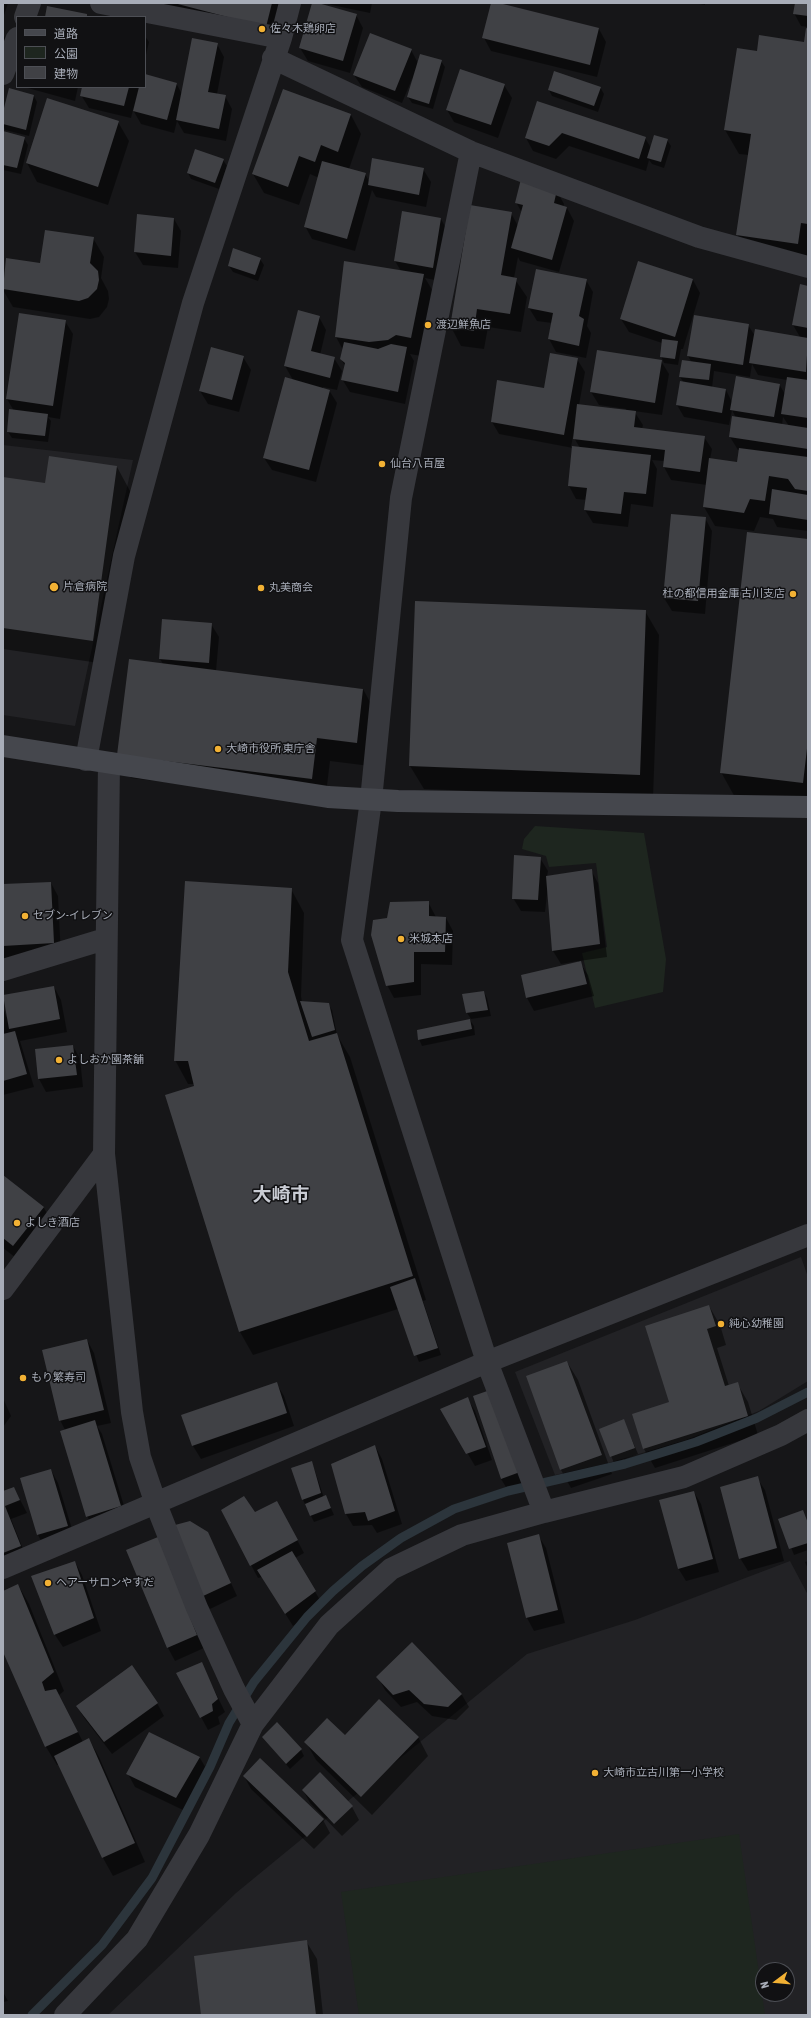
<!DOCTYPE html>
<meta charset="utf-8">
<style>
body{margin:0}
#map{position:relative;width:811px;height:2018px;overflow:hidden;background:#161618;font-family:"Asap Condensed","Noto Sans JP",sans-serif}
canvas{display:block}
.frame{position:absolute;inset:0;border:4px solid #a8adb8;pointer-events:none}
.legend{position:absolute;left:16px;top:16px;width:130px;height:72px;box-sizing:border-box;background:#111113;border:1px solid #4d4f55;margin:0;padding:5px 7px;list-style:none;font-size:12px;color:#a8adb8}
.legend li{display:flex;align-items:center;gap:8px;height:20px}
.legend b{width:20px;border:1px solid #4d4f55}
.north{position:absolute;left:755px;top:1962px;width:40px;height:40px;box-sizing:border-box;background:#111113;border:1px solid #4d4f55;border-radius:50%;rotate:254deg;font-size:11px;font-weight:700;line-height:16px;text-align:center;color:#a8adb8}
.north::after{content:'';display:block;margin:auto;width:14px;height:18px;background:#f2b134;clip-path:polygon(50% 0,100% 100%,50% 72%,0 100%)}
</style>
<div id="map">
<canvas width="811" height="2018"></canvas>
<div class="frame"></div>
<ul class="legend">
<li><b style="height:5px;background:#45474d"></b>道路</li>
<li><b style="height:11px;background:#1e261f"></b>公園</li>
<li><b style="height:11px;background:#404145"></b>建物</li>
</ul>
<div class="north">N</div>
</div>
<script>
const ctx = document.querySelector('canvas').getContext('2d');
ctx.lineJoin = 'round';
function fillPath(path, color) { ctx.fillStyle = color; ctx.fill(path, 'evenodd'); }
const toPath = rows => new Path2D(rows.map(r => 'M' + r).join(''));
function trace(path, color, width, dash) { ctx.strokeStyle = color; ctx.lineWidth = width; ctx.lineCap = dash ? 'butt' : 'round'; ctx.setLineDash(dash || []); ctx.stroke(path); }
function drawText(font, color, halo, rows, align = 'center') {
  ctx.font = font + ' "Asap Condensed","Noto Sans JP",sans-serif'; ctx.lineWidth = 3; ctx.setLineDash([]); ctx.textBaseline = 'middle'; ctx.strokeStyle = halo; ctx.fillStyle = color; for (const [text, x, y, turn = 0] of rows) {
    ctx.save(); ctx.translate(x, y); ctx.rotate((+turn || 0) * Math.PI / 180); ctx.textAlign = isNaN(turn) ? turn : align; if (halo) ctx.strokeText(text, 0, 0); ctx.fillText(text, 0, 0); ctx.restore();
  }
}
const built = toPath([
 [3,445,133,460,75,726,3,715],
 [801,1257,808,1277,808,1381,759,1411,686,1440,605,1464,555,1475,515,1372],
 [790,1561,808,1595,808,2015,108,2015,236,1893,527,1654,635,1620],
 [763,1970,787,1970,787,1994,763,1994]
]);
const green = toPath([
 [535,826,644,833,666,959,663,992,595,1008,582,953,607,947,596,863,549,867,546,856,522,849,524,839],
 [739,1834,765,2015,359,2015,341,1892]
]);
const shadow = toPath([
 [3,3,8,3,3,18],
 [112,3,287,3,276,45],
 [313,3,356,15,363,28,350,73,308,61,300,48],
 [322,3,372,3,370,13],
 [492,3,599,29,606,42,597,77,491,51,484,38],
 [694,3,705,3,705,5],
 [796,3,808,3,808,27,801,26,794,13],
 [808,30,808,267,750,258,737,234,749,155,739,154,725,130,757,52,805,43],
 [3,34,6,39,3,48],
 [145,36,149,42,145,59],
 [217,44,224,57,217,94,225,96,232,109,226,141,184,133,177,121,174,133,141,124,133,110,131,118,89,108,81,95,83,87,145,87,145,75,176,83,182,94],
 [411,50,418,63,441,61,445,67,433,109,412,103,408,97,413,80,412,79,402,103,362,87,354,75],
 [504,85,512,98,498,138,454,122,447,110],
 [24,87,78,87,75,101],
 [600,87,604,94,598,112,552,96,549,90],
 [34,96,37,102,29,136,5,130,3,126,3,117],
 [537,102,645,138,651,148,667,140,671,146,664,168,652,164,649,160,646,171,569,146,556,159,533,151,526,138],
 [351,115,361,134,349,169,365,174,369,181,423,169,431,182,426,207,376,197,372,190,355,251,312,239,305,226,319,178,310,174,299,205,264,193,253,174],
 [118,122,129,141,108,205,37,182,27,163],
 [3,133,24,138,28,145,21,174,3,170],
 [223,160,227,166,219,189,191,179,188,173],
 [557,191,564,204,563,207,567,208,574,221,559,272,520,261,518,257,514,278,527,297,521,332,488,327,484,349,461,346,451,327,511,213,518,226,522,213,516,202],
 [174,219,181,231,178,268,143,265,135,252],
 [441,219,448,232,440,281,425,278,434,293,421,356,410,354,414,361,405,404,350,392,342,379,345,366,341,359,343,350,336,337,345,262,401,271,395,261],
 [93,238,104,257,101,278,108,291,109,299,107,307,99,317,90,319,13,307,3,290,7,259,41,264],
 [260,259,264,265,258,281,233,272,229,266],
 [639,263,693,280,700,293,683,349,681,349,678,365,664,363,661,356,662,343,629,332,621,319],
 [586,280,593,292,587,326,591,333,586,358,556,352,549,339,552,323,537,321,529,308],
 [808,287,808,531,777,527,773,519,760,517,754,531,715,526,704,507,707,485,671,480,664,467,664,461,652,460,657,469,653,507,631,504,628,527,593,523,585,510,587,500,576,499,569,486,573,448,499,434,492,422,545,390,577,359,585,372,579,405,626,411,626,409,599,405,591,392,661,361,669,374,662,415,634,411,643,425,642,429,704,437,712,449,710,459,738,463,740,450,738,450,730,437,736,418,732,410,729,425,684,417,677,405,684,383,680,377,692,363,688,356,748,325,755,336,800,337,793,325],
 [752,364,758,375,787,380,785,394,779,384,732,402,726,390,712,388,714,371,750,377],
 [783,417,789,426,782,425],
 [573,436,580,448,571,447],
 [319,317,326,330,320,355,334,358,342,371,337,390,323,387,323,389,329,390,337,403,316,482,272,470,264,458,293,380,285,366],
 [65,321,73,334,60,419,48,417,51,421,48,442,12,438,8,432,14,411,7,399],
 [243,357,251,370,239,412,208,404,200,391],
 [117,467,130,491,106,664,3,649,3,478,46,484],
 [705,518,712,531,705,614,672,611,664,598],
 [808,540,808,818,742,810,721,772],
 [645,611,659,635,653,798,424,789,410,766],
 [211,624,219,637,216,671,363,689,376,713,370,766,330,761,325,802,131,778,118,755,163,664,160,659],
 [540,858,548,871,547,876,591,870,598,883,607,957,579,961,588,975,594,996,534,1011,527,998,522,976,579,963,578,961,561,964,553,951,548,886,545,912,521,911,513,898],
 [51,883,58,896,61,956,3,959,3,885],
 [291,889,304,913,301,996,302,1002,328,1004,332,1010,337,1035,350,1057,426,1300,423,1301,441,1355,419,1362,398,1309,253,1355,240,1332,166,1095,195,1087,194,1084,188,1084,175,1060],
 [428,902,436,917,446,918,453,931,452,965,421,964,421,995,394,998,387,985,387,919],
 [54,987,61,1000,67,1032,20,1041,34,1087,3,1095,3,1008,7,1018,8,1018],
 [484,992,487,998,491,1016,471,1019,467,1013,463,995],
 [470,1020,474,1026,475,1035,422,1046,419,1039],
 [73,1046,80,1059,83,1087,46,1092,39,1079],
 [3,1176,44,1208,54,1226,24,1264,3,1248],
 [709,1306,720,1325,726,1345,717,1348,729,1386,737,1383,748,1402,758,1435,655,1468,644,1449,633,1414,670,1403],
 [87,1340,94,1353,111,1423,97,1426,102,1434,128,1519,94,1529,87,1516,65,1430,60,1420],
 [567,1362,578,1380,612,1474,571,1488,561,1470,527,1377],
 [276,1383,284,1396,294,1426,201,1459,193,1446,183,1416],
 [474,1397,527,1485,509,1492,501,1479],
 [3,1398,11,1416,3,1427],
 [467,1398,475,1411,492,1460,475,1466,442,1410],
 [624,1421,638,1454,614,1463,600,1429],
 [375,1446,382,1459,402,1524,377,1533,372,1525,353,1526,346,1514],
 [312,1462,324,1498,326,1497,334,1515,314,1522,303,1500],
 [51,1470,58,1483,75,1539,45,1548,38,1535,21,1479],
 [757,1478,765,1490,784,1561,748,1571,740,1558],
 [14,1488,27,1513,11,1519,27,1559,3,1569,3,1492],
 [694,1492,701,1504,719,1572,686,1581,678,1568],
 [222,1511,284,1515,304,1553,295,1558,323,1605,293,1626,262,1577,258,1578],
 [803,1511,808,1522,808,1550,794,1555,780,1519],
 [208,1533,237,1596,210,1609,202,1596],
 [538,1535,546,1548,565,1623,534,1631,527,1618,508,1543],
 [158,1538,204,1648,175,1661,168,1648,127,1551],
 [808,1561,808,1569,805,1562],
 [75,1562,82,1575,101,1631,63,1647,55,1635,32,1577],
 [18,1585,29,1604,64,1691,59,1695,83,1742,89,1739,99,1757,145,1862,113,1876,103,1858,59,1764,57,1765,46,1747,3,1650,3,1592],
 [412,1644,462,1695,469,1707,456,1720,432,1716,417,1702,401,1707,385,1690,378,1677],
 [201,1663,225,1712,218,1717,220,1724,208,1730,201,1717],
 [157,1703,164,1716,112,1754,85,1719,77,1707],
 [263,1737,301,1750,304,1756,290,1769],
 [345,1737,418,1737,428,1756,372,1815,316,1760,306,1742],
 [200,1758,207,1770,183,1810,135,1787,128,1774],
 [260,1759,323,1820,330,1833,314,1849,251,1789,244,1776],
 [303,1790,352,1807,359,1820,342,1836,310,1803],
 [306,1941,317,1959,323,2015,202,2015],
 [3,1992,8,2001,3,2002]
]);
const stream = toPath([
 [32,2015,102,1945,152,1878,210,1767,229,1723,254,1682,307,1617,333,1591,362,1566,401,1538,454,1509,508,1491,625,1464,696,1442,757,1418,808,1392]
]);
const building = toPath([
 [174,3,272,3,266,27],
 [312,3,318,3,357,14,343,61,299,48],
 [491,3,499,3,599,28,590,65,482,38],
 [795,3,808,3,808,16,793,14],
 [47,6,87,14,87,17,45,17],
 [806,28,808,29,808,224,801,223,798,244,736,235,751,134,724,130,737,48,757,51,759,35,804,42],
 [370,33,412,49,395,91,353,75],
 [192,38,218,43,208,92,226,95,219,129,176,120],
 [420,54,442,60,429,104,407,97],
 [460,69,505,84,491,125,446,110],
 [554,71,601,87,594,106,548,90],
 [145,74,177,83,167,120,133,111,139,87,145,87],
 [82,87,129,87,124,106,80,96],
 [9,88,34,95,26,130,3,124,3,112],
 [283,89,351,114,338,152,321,145,315,162,299,156,288,187,252,174],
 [47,98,119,121,98,187,26,163],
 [537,101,646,137,639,159,562,133,549,146,525,138],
 [3,131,25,137,17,168,3,165],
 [654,135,668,139,661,162,647,158],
 [195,149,224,159,215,183,187,173],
 [372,158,424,168,419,195,368,185],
 [322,161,366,173,347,239,304,227],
 [521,179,557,190,554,203,567,207,552,260,511,248,523,205,515,203],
 [470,205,512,212,501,275,517,278,510,314,477,309,474,331,450,327],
 [402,211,441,218,433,268,394,261],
 [137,214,174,218,171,256,134,252],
 [45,230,94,237,90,263,98,271,99,280,97,289,88,298,79,301,3,289,6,258,40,263],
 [233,248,261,258,255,275,228,266],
 [344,261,424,274,411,338,396,335,388,340,369,342,335,337],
 [638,261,693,279,675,337,620,319],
 [536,269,587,279,579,316,584,319,579,346,548,339,553,313,528,308],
 [800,284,808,286,808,328,792,325],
 [298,310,320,316,311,351,335,357,330,378,284,366],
 [19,313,66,320,53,406,6,399],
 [694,315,749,324,743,365,687,356],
 [755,329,808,338,806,372,749,363],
 [662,339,678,341,675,359,660,357],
 [344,342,378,349,391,344,407,347,398,392,341,380,345,363,340,359],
 [211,347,244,356,232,400,199,391],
 [597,350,662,360,655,403,590,392],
 [550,353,578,358,564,435,491,422,497,380,544,388],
 [682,360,711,364,709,380,679,377],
 [736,376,780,384,774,417,730,410],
 [285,377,330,390,309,470,263,458],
 [787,377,808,380,808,418,781,414],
 [680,381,726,389,722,413,676,405],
 [577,404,636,411,634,427,705,436,700,472,663,467,665,450,573,439],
 [9,409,48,414,45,436,7,432],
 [732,416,808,428,808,449,729,437],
 [572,446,651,455,646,494,624,492,621,514,584,510,587,488,568,486],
 [739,448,808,457,808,491,795,489,788,479,769,476,765,501,750,499,744,513,703,507,709,458,737,462],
 [49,456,117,466,93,641,3,628,3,477,45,483],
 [772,489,808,495,808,520,769,514],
 [671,514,706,517,698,601,663,598],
 [747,532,808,539,808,740,803,783,720,773],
 [415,601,646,610,640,775,409,766],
 [162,619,212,623,209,663,159,659],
 [129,659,363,689,357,743,317,738,312,779,117,755],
 [514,855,541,857,538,900,512,899],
 [592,869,600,944,552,951,546,876],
 [185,881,292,888,288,972,309,1041,337,1033,413,1276,239,1332,165,1095,194,1086,188,1061,174,1061],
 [51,882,54,943,3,946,3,884],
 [429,901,429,916,446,917,445,952,414,952,414,982,386,986,371,935,373,920,387,918,390,902],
 [581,961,587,984,526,998,521,975],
 [54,986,60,1019,9,1029,3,995],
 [484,991,488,1010,466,1013,462,994],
 [300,1001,329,1003,335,1030,312,1037],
 [470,1019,472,1029,418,1040,417,1030],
 [15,1031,27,1074,3,1081,3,1034],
 [73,1045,77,1075,38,1079,35,1049],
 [3,1175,44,1207,13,1246,3,1238],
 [415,1278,438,1348,414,1356,390,1287],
 [709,1305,716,1326,707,1329,725,1386,738,1382,748,1416,643,1449,632,1414,669,1402,645,1326],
 [87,1339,104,1410,59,1421,42,1350],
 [567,1361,602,1455,560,1470,526,1376],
 [277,1382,287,1413,192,1446,181,1415],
 [490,1390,520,1472,501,1479,473,1396],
 [468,1397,486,1447,466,1454,440,1409],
 [624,1419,635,1448,610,1457,599,1429],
 [95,1420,121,1506,86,1517,60,1431],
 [375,1445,395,1511,368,1521,365,1512,345,1514,331,1464],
 [312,1461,321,1493,302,1500,291,1468],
 [51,1469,68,1526,37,1535,20,1478],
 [758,1476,777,1548,739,1559,720,1487],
 [14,1487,20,1500,5,1506,21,1546,3,1553,3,1491],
 [694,1491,713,1559,678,1569,659,1500],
 [326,1495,331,1508,310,1516,305,1504],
 [244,1496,255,1512,277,1501,298,1540,250,1566,221,1510],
 [803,1510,808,1523,808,1543,789,1549,778,1519],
 [190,1521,208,1532,231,1583,201,1597,175,1525],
 [539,1534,558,1610,526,1618,507,1543],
 [158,1537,197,1635,167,1648,126,1550],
 [292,1551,316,1591,285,1614,257,1570],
 [75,1561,94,1618,54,1635,31,1576],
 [18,1584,54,1672,42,1682,45,1691,56,1689,78,1732,45,1747,3,1652,3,1591],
 [412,1642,462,1694,448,1707,424,1704,409,1690,393,1695,376,1677],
 [202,1662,218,1699,212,1704,213,1711,200,1718,176,1673],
 [132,1665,158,1703,104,1742,76,1706],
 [379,1699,419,1737,361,1797,304,1742,327,1718,345,1735],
 [277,1722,302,1749,286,1764,262,1737],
 [149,1732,200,1757,176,1798,126,1774],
 [89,1738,135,1843,102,1858,54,1756],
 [260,1758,324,1819,307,1837,243,1776],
 [320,1772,353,1806,334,1824,302,1790],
 [307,1940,316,2015,201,2015,194,1956]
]);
const street = toPath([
 [101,3,281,38],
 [25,17,30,3],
 [273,58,471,152,699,237,808,267],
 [3,74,17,38],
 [471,152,401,498,371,800,352,940,487,1362,544,1512],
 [86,760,124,556,193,303,281,38,290,3],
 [109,763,104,1154,132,1412,140,1457,156,1504,197,1608,234,1689,253,1724],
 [3,970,105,939],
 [3,1289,104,1154],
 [3,1568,487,1362,808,1235],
 [65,2015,137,1939,199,1835,253,1724,329,1625,391,1569,462,1535,544,1512,684,1477,781,1435,808,1420]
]);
const secondary = toPath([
 [3,746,328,797,398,801,808,807]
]);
const markers = [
 [262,29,4,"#f2b134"],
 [428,325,4,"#f2b134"],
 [382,464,4,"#f2b134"],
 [54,587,5,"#f2b134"],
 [261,588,4,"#f2b134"],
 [793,594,4,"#f2b134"],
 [218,749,4,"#f2b134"],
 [25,916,4,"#f2b134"],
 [401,939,4,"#f2b134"],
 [59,1060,4,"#f2b134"],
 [17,1223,4,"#f2b134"],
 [721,1324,4,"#f2b134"],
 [23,1378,4,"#f2b134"],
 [48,1583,4,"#f2b134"],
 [595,1773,4,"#f2b134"]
];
const poiNames = [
 ["佐々木鶏卵店",270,29],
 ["渡辺鮮魚店",436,325],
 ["仙台八百屋",390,464],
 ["片倉病院",63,587],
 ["丸美商会",269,588],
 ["杜の都信用金庫 古川支店",785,594,"right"],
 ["大崎市役所 東庁舎",226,749],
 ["セブン-イレブン",33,916],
 ["米城本店",409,939],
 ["よしおか園茶舗",67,1060],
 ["よしき酒店",25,1223],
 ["純心幼稚園",729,1324],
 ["もり繁寿司",31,1378],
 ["ヘアーサロンやすだ",56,1583],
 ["大崎市立古川第一小学校",603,1773]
];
const townNames = [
 ["大崎市",281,1195]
];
fillPath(built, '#222225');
fillPath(green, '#1e261f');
fillPath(shadow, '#0007');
trace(stream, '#2c353c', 9);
fillPath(building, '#404145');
trace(street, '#37383d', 22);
trace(secondary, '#45474d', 22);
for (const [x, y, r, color] of markers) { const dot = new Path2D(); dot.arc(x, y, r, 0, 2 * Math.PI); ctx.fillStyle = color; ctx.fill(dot); trace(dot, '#111113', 1.5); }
drawText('11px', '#a8adb8', '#111113', poiNames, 'left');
drawText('bold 19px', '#c9ccd4', '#111113', townNames);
</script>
